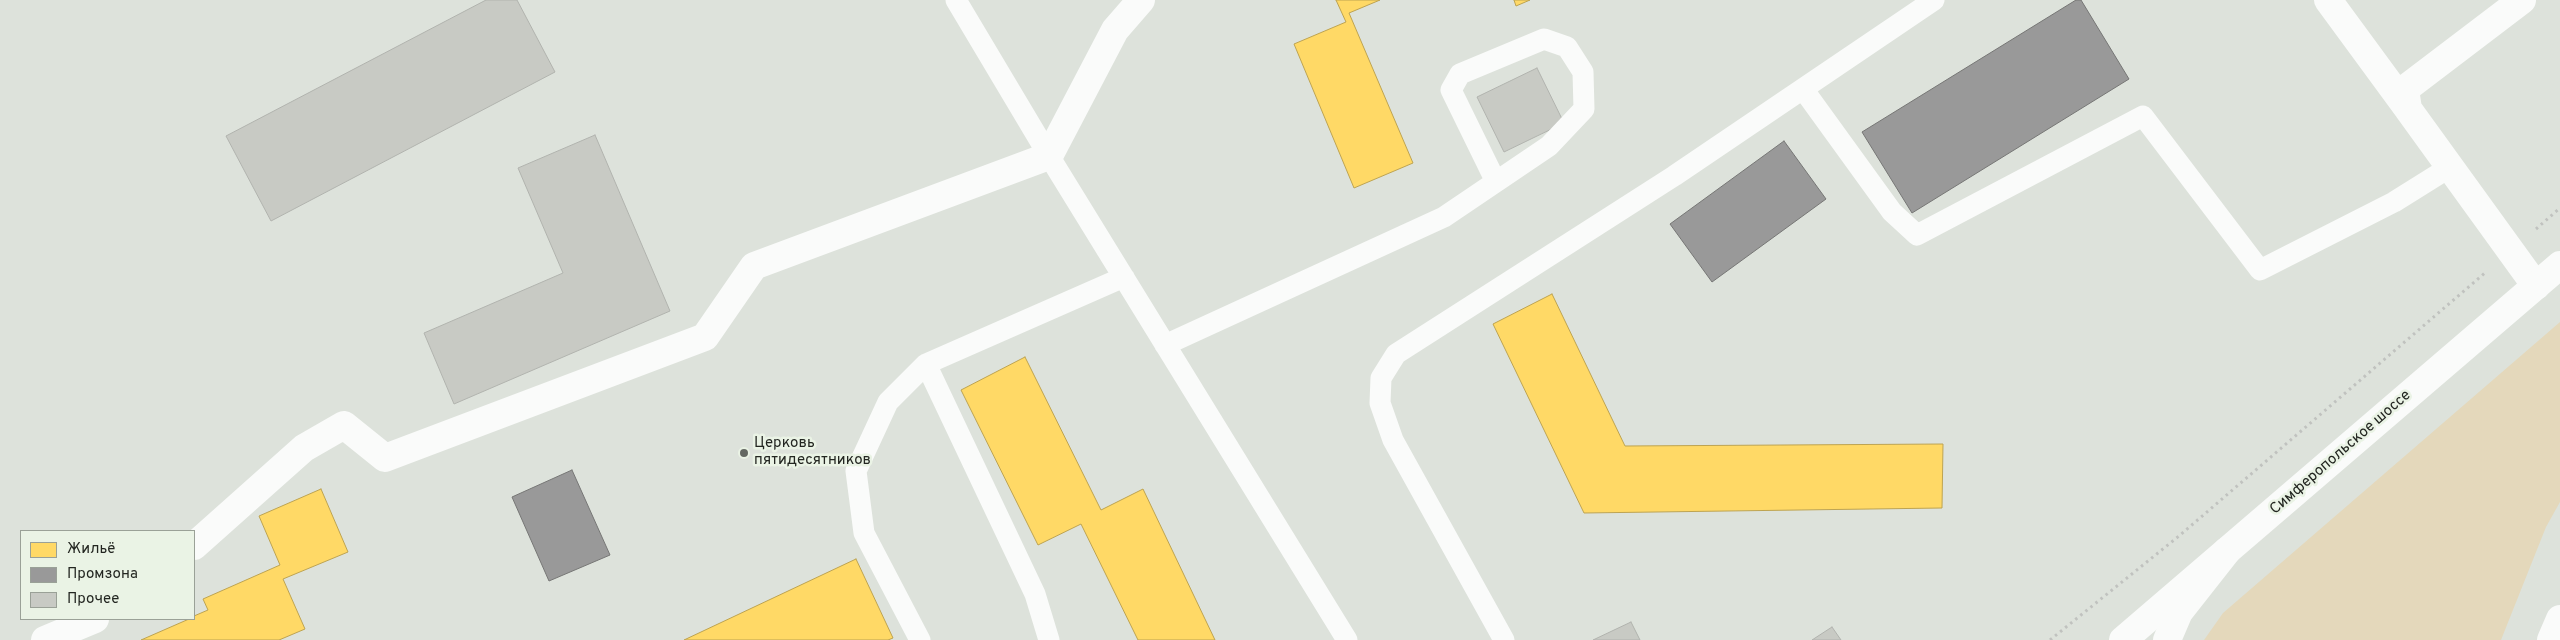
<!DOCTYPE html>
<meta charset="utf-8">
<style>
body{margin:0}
#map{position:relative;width:2560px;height:640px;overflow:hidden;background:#dde2db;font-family:Overpass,sans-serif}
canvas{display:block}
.legend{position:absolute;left:20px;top:530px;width:175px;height:90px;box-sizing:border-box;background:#eaf3e5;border:1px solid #9aa197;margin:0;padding:6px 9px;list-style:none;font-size:15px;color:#232621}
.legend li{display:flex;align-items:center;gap:10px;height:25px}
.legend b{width:25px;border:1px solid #9aa197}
</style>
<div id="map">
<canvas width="2560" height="640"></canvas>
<ul class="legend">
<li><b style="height:14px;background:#ffd966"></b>Жильё</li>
<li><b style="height:14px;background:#999"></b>Промзона</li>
<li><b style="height:14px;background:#c8cac4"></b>Прочее</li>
</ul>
</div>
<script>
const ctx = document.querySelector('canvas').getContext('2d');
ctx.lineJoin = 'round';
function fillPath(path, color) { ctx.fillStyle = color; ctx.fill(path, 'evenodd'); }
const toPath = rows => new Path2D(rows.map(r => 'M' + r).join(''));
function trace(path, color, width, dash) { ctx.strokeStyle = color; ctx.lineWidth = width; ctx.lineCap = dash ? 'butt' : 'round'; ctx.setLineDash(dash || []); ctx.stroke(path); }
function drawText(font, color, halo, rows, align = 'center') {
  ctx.font = font + ' Overpass,sans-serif'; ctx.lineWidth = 5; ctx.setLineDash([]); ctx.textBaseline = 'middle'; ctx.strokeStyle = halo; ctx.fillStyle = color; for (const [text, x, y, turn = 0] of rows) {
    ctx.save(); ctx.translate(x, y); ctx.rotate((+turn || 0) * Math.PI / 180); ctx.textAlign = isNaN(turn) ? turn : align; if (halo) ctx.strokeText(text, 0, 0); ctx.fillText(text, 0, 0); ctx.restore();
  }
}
const green = toPath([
 [2560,322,2560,502,2546,527,2501,640,2204,640,2223,613]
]);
const homes = toPath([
 [1336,0,1380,0,1349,13,1413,163,1354,188,1294,44,1346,22,1336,0],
 [1514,0,1530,0,1516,6,1514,0],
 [1552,294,1625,446,1943,444,1942,508,1584,513,1493,324,1552,294],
 [1025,357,1101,510,1143,489,1215,640,1138,640,1081,524,1038,545,961,390,1025,357],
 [321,489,348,552,283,579,305,629,279,640,141,640,189,619,194,619,194,616,208,610,203,599,280,565,259,516,321,489],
 [856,559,893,638,888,640,684,640,856,559]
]);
const industry = toPath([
 [2076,0,2081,0,2129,79,1912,213,1862,132,2076,0],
 [1784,141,1826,199,1712,282,1670,224,1784,141],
 [572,470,610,555,549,581,512,497,572,470]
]);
const building = toPath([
 [486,0,517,0,555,72,271,221,226,136,486,0],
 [1537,68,1564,123,1504,152,1477,97,1537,68],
 [595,135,670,311,454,404,424,333,563,273,518,168,595,135],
 [1631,622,1640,640,1593,640,1631,622],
 [1832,627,1841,640,1812,640,1832,627]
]);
const path = toPath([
 [2536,229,2560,208],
 [2050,640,2179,536,2486,272]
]);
const service = toPath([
 [956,0,1049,156,1347,640],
 [1803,89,1892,212,1917,235,2143,116,2260,270,2394,202,2450,167],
 [1165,345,1444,217,1549,146,1584,109,1583,72,1567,47,1544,39,1460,74,1451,90,1496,182],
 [926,364,1035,594,1049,640],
 [920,640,864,533,856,471,888,402,926,364,1124,277],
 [1504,640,1393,440,1380,403,1381,378,1396,354,1674,176,1934,0]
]);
const minor = toPath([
 [2328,0,2408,109],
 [2522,0,2405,89,2408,109,2536,286],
 [194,546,304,448,344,425,385,458,705,337,754,266,1049,156,1115,30,1141,0],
 [45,640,95,619]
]);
const secondary = toPath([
 [2123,640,2560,265]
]);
const primary = toPath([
 [2167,640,2179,612,2227,551],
 [2551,640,2560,619]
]);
const markers = [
 [744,453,5,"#646862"]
];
const poiNames = [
 ["Церковь",754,444],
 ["пятидесятников",754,461]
];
const streetNames = [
 ["Симферопольское шоссе",2341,453,-41]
];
fillPath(green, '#e4d8bb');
fillPath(homes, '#ffd966');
trace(homes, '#bda351', 1);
fillPath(industry, '#999');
trace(industry, '#767675', 1);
fillPath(building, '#c8cac4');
trace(building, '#b1b3ae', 1);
trace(path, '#c0c2bf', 3, [2.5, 4]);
trace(service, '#fafbfa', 21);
trace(minor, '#fafbfa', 28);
trace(secondary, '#fafbfa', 28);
trace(primary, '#fafbfa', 28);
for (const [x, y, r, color] of markers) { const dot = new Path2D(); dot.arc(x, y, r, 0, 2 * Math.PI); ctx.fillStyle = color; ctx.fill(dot); trace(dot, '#eaf3e5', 2); }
drawText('15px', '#232621', '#eaf3e5', poiNames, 'left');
drawText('15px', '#232621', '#eaf3e5', streetNames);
</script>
